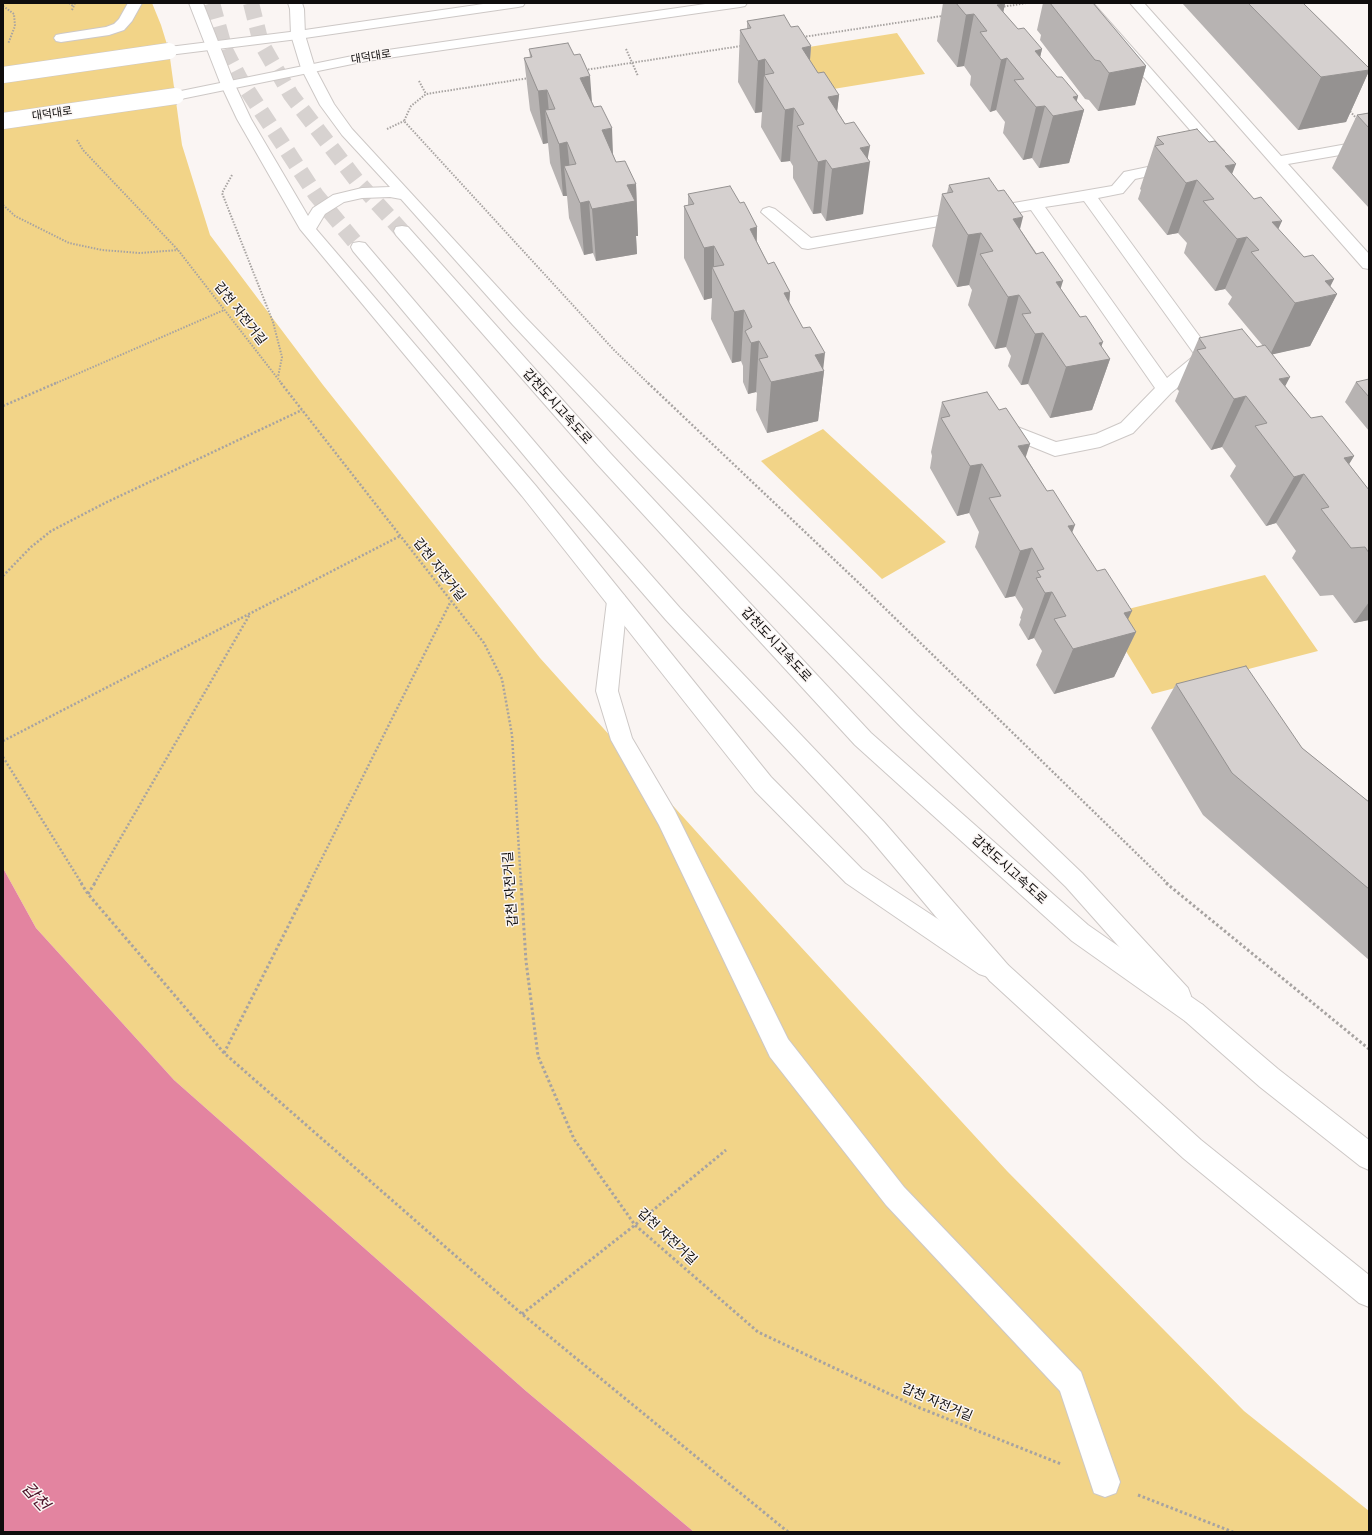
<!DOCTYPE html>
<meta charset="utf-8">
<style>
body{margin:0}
#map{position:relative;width:1372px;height:1535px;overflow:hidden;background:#faf5f3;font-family:Helvetica,sans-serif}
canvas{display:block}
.frame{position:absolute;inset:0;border:4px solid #0f0d0d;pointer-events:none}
</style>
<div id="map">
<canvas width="1372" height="1535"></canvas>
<div class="frame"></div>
</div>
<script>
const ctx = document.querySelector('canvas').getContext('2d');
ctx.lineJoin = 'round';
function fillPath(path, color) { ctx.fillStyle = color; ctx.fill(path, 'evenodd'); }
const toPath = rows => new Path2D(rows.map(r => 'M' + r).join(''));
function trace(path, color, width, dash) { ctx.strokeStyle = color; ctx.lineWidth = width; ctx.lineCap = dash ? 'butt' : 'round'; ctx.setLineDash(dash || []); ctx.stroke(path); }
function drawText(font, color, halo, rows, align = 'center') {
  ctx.font = font + ' Helvetica,"Noto Sans KR",sans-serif'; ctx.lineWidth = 3; ctx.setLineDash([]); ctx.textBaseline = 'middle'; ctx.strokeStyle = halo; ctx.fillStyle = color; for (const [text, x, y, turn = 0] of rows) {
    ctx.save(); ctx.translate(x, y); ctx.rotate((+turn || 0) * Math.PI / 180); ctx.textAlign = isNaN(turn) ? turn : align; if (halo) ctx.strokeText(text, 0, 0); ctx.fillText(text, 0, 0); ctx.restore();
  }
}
const green = toPath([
 [3,3,152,3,161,25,169,51,182,145,210,235,323,385,540,658,766,909,1007,1171,1244,1411,1369,1511,1369,1532,694,1532,526,1391,174,1080,36,928,3,868],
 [897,33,925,74,815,92,790,50],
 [823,429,946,542,882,579,761,461],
 [1265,575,1318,651,1152,694,1104,615]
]);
const water = toPath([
 [3,868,36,928,174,1080,526,1391,694,1532,3,1532]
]);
const highwayTunnel = toPath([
 [212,3,225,50,240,79,316,195,359,247],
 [251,3,261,43,291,95,357,181,402,231]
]);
const pathFar2 = toPath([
 [69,3,73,6],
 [3,6,14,14,15,26,8,44],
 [1001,7,1027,3],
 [72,10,75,3],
 [803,37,942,16],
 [626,49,638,76],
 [585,70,741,46],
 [529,78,426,94,411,106,404,121,614,350,649,384],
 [419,81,426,94],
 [1348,109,1357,119],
 [387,129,404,121],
 [77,140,83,150,178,250,282,384],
 [232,175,222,193,273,322,282,357,278,377],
 [3,205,15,216,69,243,102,250,140,253,178,250],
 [54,384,224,310]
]);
const pathFar1 = toPath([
 [281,383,484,643,502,679,512,735,521,884],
 [648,383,862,586,1168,884],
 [3,406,56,383],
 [3,576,31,547,51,531,105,503,302,410],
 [3,741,400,536],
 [3,757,82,884],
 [94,884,250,614],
 [309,884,451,601]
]);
const path = toPath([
 [81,883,88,894,224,1053,522,1314,788,1532],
 [521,883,526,961,538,1056,574,1139,635,1225,758,1332,915,1406,1061,1464],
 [1166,883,1369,1049],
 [88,894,95,883],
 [224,1053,310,883],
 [522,1314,635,1225,726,1150],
 [1138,1495,1233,1532]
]);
const lane = toPath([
 [128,3,142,3,132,21,124,30,109,35,61,42,56,41,54,38,56,35,61,34,106,27,114,24,119,19,128,3],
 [1079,3,1093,3,1221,148,1224,151,1221,154,1216,156,1211,154,1079,3],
 [1130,3,1144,3,1281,156,1369,140,1369,150,1288,164,1369,254,1369,269,1363,268,1130,3],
 [1176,161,1181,163,1184,166,1181,169,1135,179,1123,193,1098,198,1214,356,1211,360,1171,393,1133,433,1100,447,1055,456,991,430,988,425,991,420,997,419,1056,442,1096,434,1121,423,1155,388,1031,210,808,249,802,248,761,212,763,209,769,207,775,209,811,238,1112,186,1124,172,1176,161],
 [1084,201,1195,355,1167,378,1045,207,1084,201],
 [617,593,624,595,627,601,618,691,632,738,675,811,788,1039,904,1187,1081,1372,1120,1482,1116,1493,1105,1497,1094,1493,1060,1391,886,1205,770,1057,659,825,611,740,596,691,607,601,610,595,617,593]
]);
const secondary = toPath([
 [308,64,313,65,315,68,334,104,352,129,525,317,652,448,917,715,1082,873,1188,988,1191,996,1188,1004,1179,1008,1170,1004,1066,887,901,727,638,458,513,325,401,199,390,197,362,198,344,202,325,214,316,229,536,486,771,777,862,869,997,958,1000,966,997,974,988,977,979,974,846,883,755,791,522,496,300,229,237,119,221,85,223,82,228,81,233,82,235,85,251,119,308,216,313,208,333,195,362,188,390,187,342,135,320,105,301,68,303,65,308,64]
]);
const primary = toPath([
 [490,3,525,3,523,6,518,7,298,39,169,55,164,54,162,51,164,48,169,47,298,31,490,3],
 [712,3,747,3,745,6,740,7,367,61,176,100,171,99,169,96,171,93,176,92,367,53,712,3],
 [999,962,1008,965,1201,1140,1369,1275,1369,1307,1359,1303,1183,1158,990,981,987,973,990,965,999,962],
 [1194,1001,1203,1005,1278,1069,1369,1140,1369,1170,1360,1166,1260,1087,1185,1021,1182,1013,1185,1005,1194,1001]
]);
const highway = toPath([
 [189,3,203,3,235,85,233,88,228,89,223,88,221,85,189,3],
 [288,3,302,3,304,9,305,35,315,68,313,71,308,72,303,71,301,68,291,35,290,9,288,3],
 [402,226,408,227,611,454,871,733,1088,925,1203,1005,1206,1013,1203,1021,1194,1025,1185,1021,1072,941,855,745,597,464,396,235,394,231,396,227,402,226],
 [359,242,365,243,562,474,680,608,884,822,1008,965,1011,973,1008,981,999,984,990,981,868,836,666,620,548,484,353,251,351,247,353,243,359,242]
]);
const primaryBridge = toPath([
 [3,75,169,51],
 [3,121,176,96]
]);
const wall = toPath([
 [943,3,1004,3,1003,12,1018,29,1042,49,1040,57,1057,77,1078,96,1076,102,1084,110,1069,163,1039,168,1032,158,1023,160,1003,133,1005,122,996,110,990,112,970,85,971,76,964,66,957,67,937,41],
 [1043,3,1093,3,1146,66,1135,105,1098,111,1089,100,1085,99,1040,40,1041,35,1037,30],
 [1182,3,1303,3,1369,68,1369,71,1346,122,1298,130],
 [747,21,791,27,811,46,810,61,818,73,839,95,837,111,868,159,863,214,826,221,821,213,813,214,793,178,793,166,790,161,781,162,761,127,762,112,755,113,738,82,740,30,747,29],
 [529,49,592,102,616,162,636,184,638,236,636,236,637,254,596,261,593,253,584,255,569,218,567,196,563,196,550,163,548,143,543,144,530,110,524,58,530,57],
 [1369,113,1369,208,1332,168,1357,115],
 [1157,137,1232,174,1278,229,1304,257,1334,279,1330,286,1337,294,1310,346,1272,354,1285,386,1311,418,1354,456,1349,464,1369,490,1369,620,1354,623,1333,595,1320,596,1292,558,1296,551,1276,523,1266,526,1230,476,1236,466,1222,447,1211,450,1175,401,1179,391,1177,389,1199,338,1257,347,1263,346,1228,304,1232,297,1225,289,1215,291,1184,253,1187,243,1178,233,1167,235,1138,199,1141,190,1140,189],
 [949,185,1020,229,1080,317,1110,359,1092,410,1050,418,1028,384,1021,385,1008,366,1011,356,1006,347,995,349,968,305,972,290,969,285,957,287,932,246,942,194,947,193],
 [688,194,740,203,757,227,757,242,768,264,790,292,789,302,824,371,818,421,767,433,756,410,757,393,756,392,748,394,743,382,743,366,741,361,732,363,711,319,712,298,704,300,684,258,684,206,688,205],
 [1369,379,1369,431,1345,402,1356,382],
 [942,402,1026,457,1072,533,1136,632,1114,677,1054,694,1036,665,1042,651,1034,638,1028,640,1019,625,1021,619,1020,618,1023,609,1015,596,1005,598,975,547,979,532,969,513,957,516,930,468,932,456,931,452],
 [1176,684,1302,748,1369,802,1369,960,1203,815,1151,728]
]);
const shadedWall = toPath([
 [1005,4,995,52,997,5],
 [974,14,964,66,957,67,966,15],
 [811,46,807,98,802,48],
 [1042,49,1030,100,1035,51],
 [1007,58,996,110,990,112,1001,60],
 [765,59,765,76,764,75,762,112,755,113,758,61],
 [1146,66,1135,105,1098,111,1109,73],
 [1369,70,1369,71,1346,122,1298,130,1321,77],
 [590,76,594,128,580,78],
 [547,90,550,124,545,110,548,143,543,144,538,91],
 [839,95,833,148,828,97],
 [1078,96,1074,112,1084,110,1069,163,1039,168,1053,116,1073,97],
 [1045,106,1032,158,1023,160,1036,107],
 [794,108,790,161,781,162,785,110],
 [612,128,614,181,602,130],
 [567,142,571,180,564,166,567,196,563,196,559,144],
 [870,146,867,162,870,162,863,214,826,221,832,169,860,148],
 [826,160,821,213,813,214,818,162],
 [1236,164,1216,215,1225,166],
 [1197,180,1178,233,1167,235,1186,183],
 [636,184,638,236,636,236,637,254,596,261,592,209,627,185],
 [589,201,593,253,584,255,580,203],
 [1023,217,1010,269,1013,219],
 [1282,221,1262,265,1272,222],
 [757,227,755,280,750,229],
 [981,233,969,285,957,287,968,235],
 [1247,237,1225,289,1215,291,1237,239],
 [714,246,714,270,712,267,712,298,704,300,704,248],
 [1334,279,1325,297,1337,294,1310,346,1270,355,1295,303,1325,281],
 [1063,281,1047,333,1043,333,1028,384,1021,385,1035,334,1056,282],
 [790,292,786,343,784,293],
 [1019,295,1006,347,995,349,1008,297],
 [744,310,741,361,732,363,734,312],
 [759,341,756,392,748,394,751,343],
 [1103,342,1096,361,1110,359,1092,410,1050,418,1066,367,1099,343],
 [825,353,823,371,824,371,818,421,767,433,771,382,815,355],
 [1290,377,1266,423,1279,379],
 [1246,396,1222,447,1211,450,1234,399],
 [1030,444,1014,493,1018,446],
 [1354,456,1326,502,1344,458],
 [982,464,969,513,957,516,970,466],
 [1304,474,1276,523,1266,526,1294,477],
 [1075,525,1057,573,1068,526],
 [1032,548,1015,596,1005,598,1020,551],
 [1052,592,1034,638,1028,640,1045,593],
 [1369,602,1369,620,1354,623],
 [1132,611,1120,636,1136,632,1114,677,1054,694,1073,649,1124,613]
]);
const building = toPath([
 [956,3,1004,3,1005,4,997,5,1018,29,1024,28,1042,49,1035,51,1057,77,1062,77,1078,96,1073,97,1084,110,1053,116,1045,106,1036,107,1014,80,1024,79,1007,58,1001,60,980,32,987,31,974,14,966,15,956,3],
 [1050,3,1093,3,1146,66,1109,73,1100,61,1095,60,1050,3],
 [1248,3,1303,3,1369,68,1369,70,1321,77,1248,3],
 [784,15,791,27,798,26,811,46,802,48,818,73,824,72,839,95,828,97,845,124,854,122,870,146,860,148,870,162,832,169,826,160,818,162,797,126,804,124,794,108,785,110,764,75,774,73,765,59,758,61,740,30,751,28,747,21,784,15],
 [568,43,574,55,580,54,590,76,580,78,594,107,601,106,612,128,602,130,616,162,625,161,636,184,627,185,635,201,592,209,589,201,580,203,564,166,576,164,567,142,559,144,545,110,555,109,547,90,538,91,524,58,532,57,529,49,568,43],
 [1369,113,1369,128,1357,115,1369,113],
 [1197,129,1209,142,1215,141,1236,164,1225,166,1254,199,1261,197,1282,221,1272,222,1304,257,1313,255,1334,279,1325,281,1337,294,1295,303,1251,252,1259,250,1247,237,1237,239,1203,201,1214,199,1197,180,1186,183,1155,146,1164,144,1157,137,1197,129],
 [989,178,998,191,1004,190,1023,217,1013,219,1036,254,1043,252,1063,281,1056,282,1080,317,1086,316,1103,342,1099,343,1110,359,1066,367,1043,333,1035,334,1022,314,1031,313,1019,295,1008,297,980,254,993,251,981,233,968,235,942,194,953,192,949,185,989,178],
 [730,186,740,203,744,202,757,227,750,229,768,264,774,262,790,292,784,293,803,328,810,327,825,353,815,355,824,371,771,382,759,359,768,357,759,341,751,343,745,331,752,327,744,310,734,312,712,267,724,265,714,246,704,248,684,206,694,204,688,194,730,186],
 [1242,329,1257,347,1265,345,1290,377,1279,379,1311,418,1322,416,1354,456,1344,458,1369,490,1369,553,1365,547,1351,548,1321,509,1329,507,1304,474,1294,477,1255,426,1267,423,1246,396,1234,399,1197,350,1206,348,1199,338,1242,329],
 [1369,379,1369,397,1356,382,1369,379],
 [987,392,999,410,1006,408,1030,444,1018,446,1047,491,1053,490,1075,525,1068,526,1097,571,1105,569,1132,611,1124,613,1136,632,1073,649,1054,619,1066,616,1052,592,1045,593,1036,578,1041,577,1037,571,1044,569,1032,548,1020,551,989,498,1001,496,982,464,970,466,941,418,950,416,942,402,987,392],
 [1246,666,1302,748,1369,802,1369,889,1232,773,1176,684,1246,666]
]);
const farStreetnames = [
 ["대덕대로",371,57,-9],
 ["대덕대로",52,114,-8]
];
const streetNames = [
 ["갑천 자전거길",240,314,52],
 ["갑천도시고속도로",557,407,48],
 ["갑천 자전거길",439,570,52],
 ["갑천도시고속도로",776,645,47],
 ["갑천도시고속도로",1009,870,42],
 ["갑천 자전거길",511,889,-94],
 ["갑천 자전거길",667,1237,43],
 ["갑천 자전거길",937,1403,23]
];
const nearWaternames = [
 ["갑천",35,1497,48]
];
fillPath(green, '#f2d488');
fillPath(water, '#e384a0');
trace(highwayTunnel, '#d7d2d0', 16, [16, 8]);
trace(lane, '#cdc8c6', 2);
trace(secondary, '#cdc8c6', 2);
trace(primary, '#cdc8c6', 2);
trace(highway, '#cdc8c6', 2);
trace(pathFar2, '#a7a3a1', 2, [1.5, 1.5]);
trace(pathFar1, '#a7a3a1', 2.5, [2, 2]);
trace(path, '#a7a3a1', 3, [2.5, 2.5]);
fillPath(lane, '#fff');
fillPath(secondary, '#fff');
fillPath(primary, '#fff');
fillPath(highway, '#fff');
trace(primaryBridge, '#cdc8c6', 17, []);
trace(primaryBridge, '#fff', 16);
fillPath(wall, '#b7b3b2');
fillPath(shadedWall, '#959291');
fillPath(building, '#d5d0cf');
trace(building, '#959291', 1);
drawText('11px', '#0f0d0d', '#faf5f3', farStreetnames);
drawText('13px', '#0f0d0d', '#faf5f3', streetNames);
drawText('italic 17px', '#4b1127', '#faf5f3', nearWaternames);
</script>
